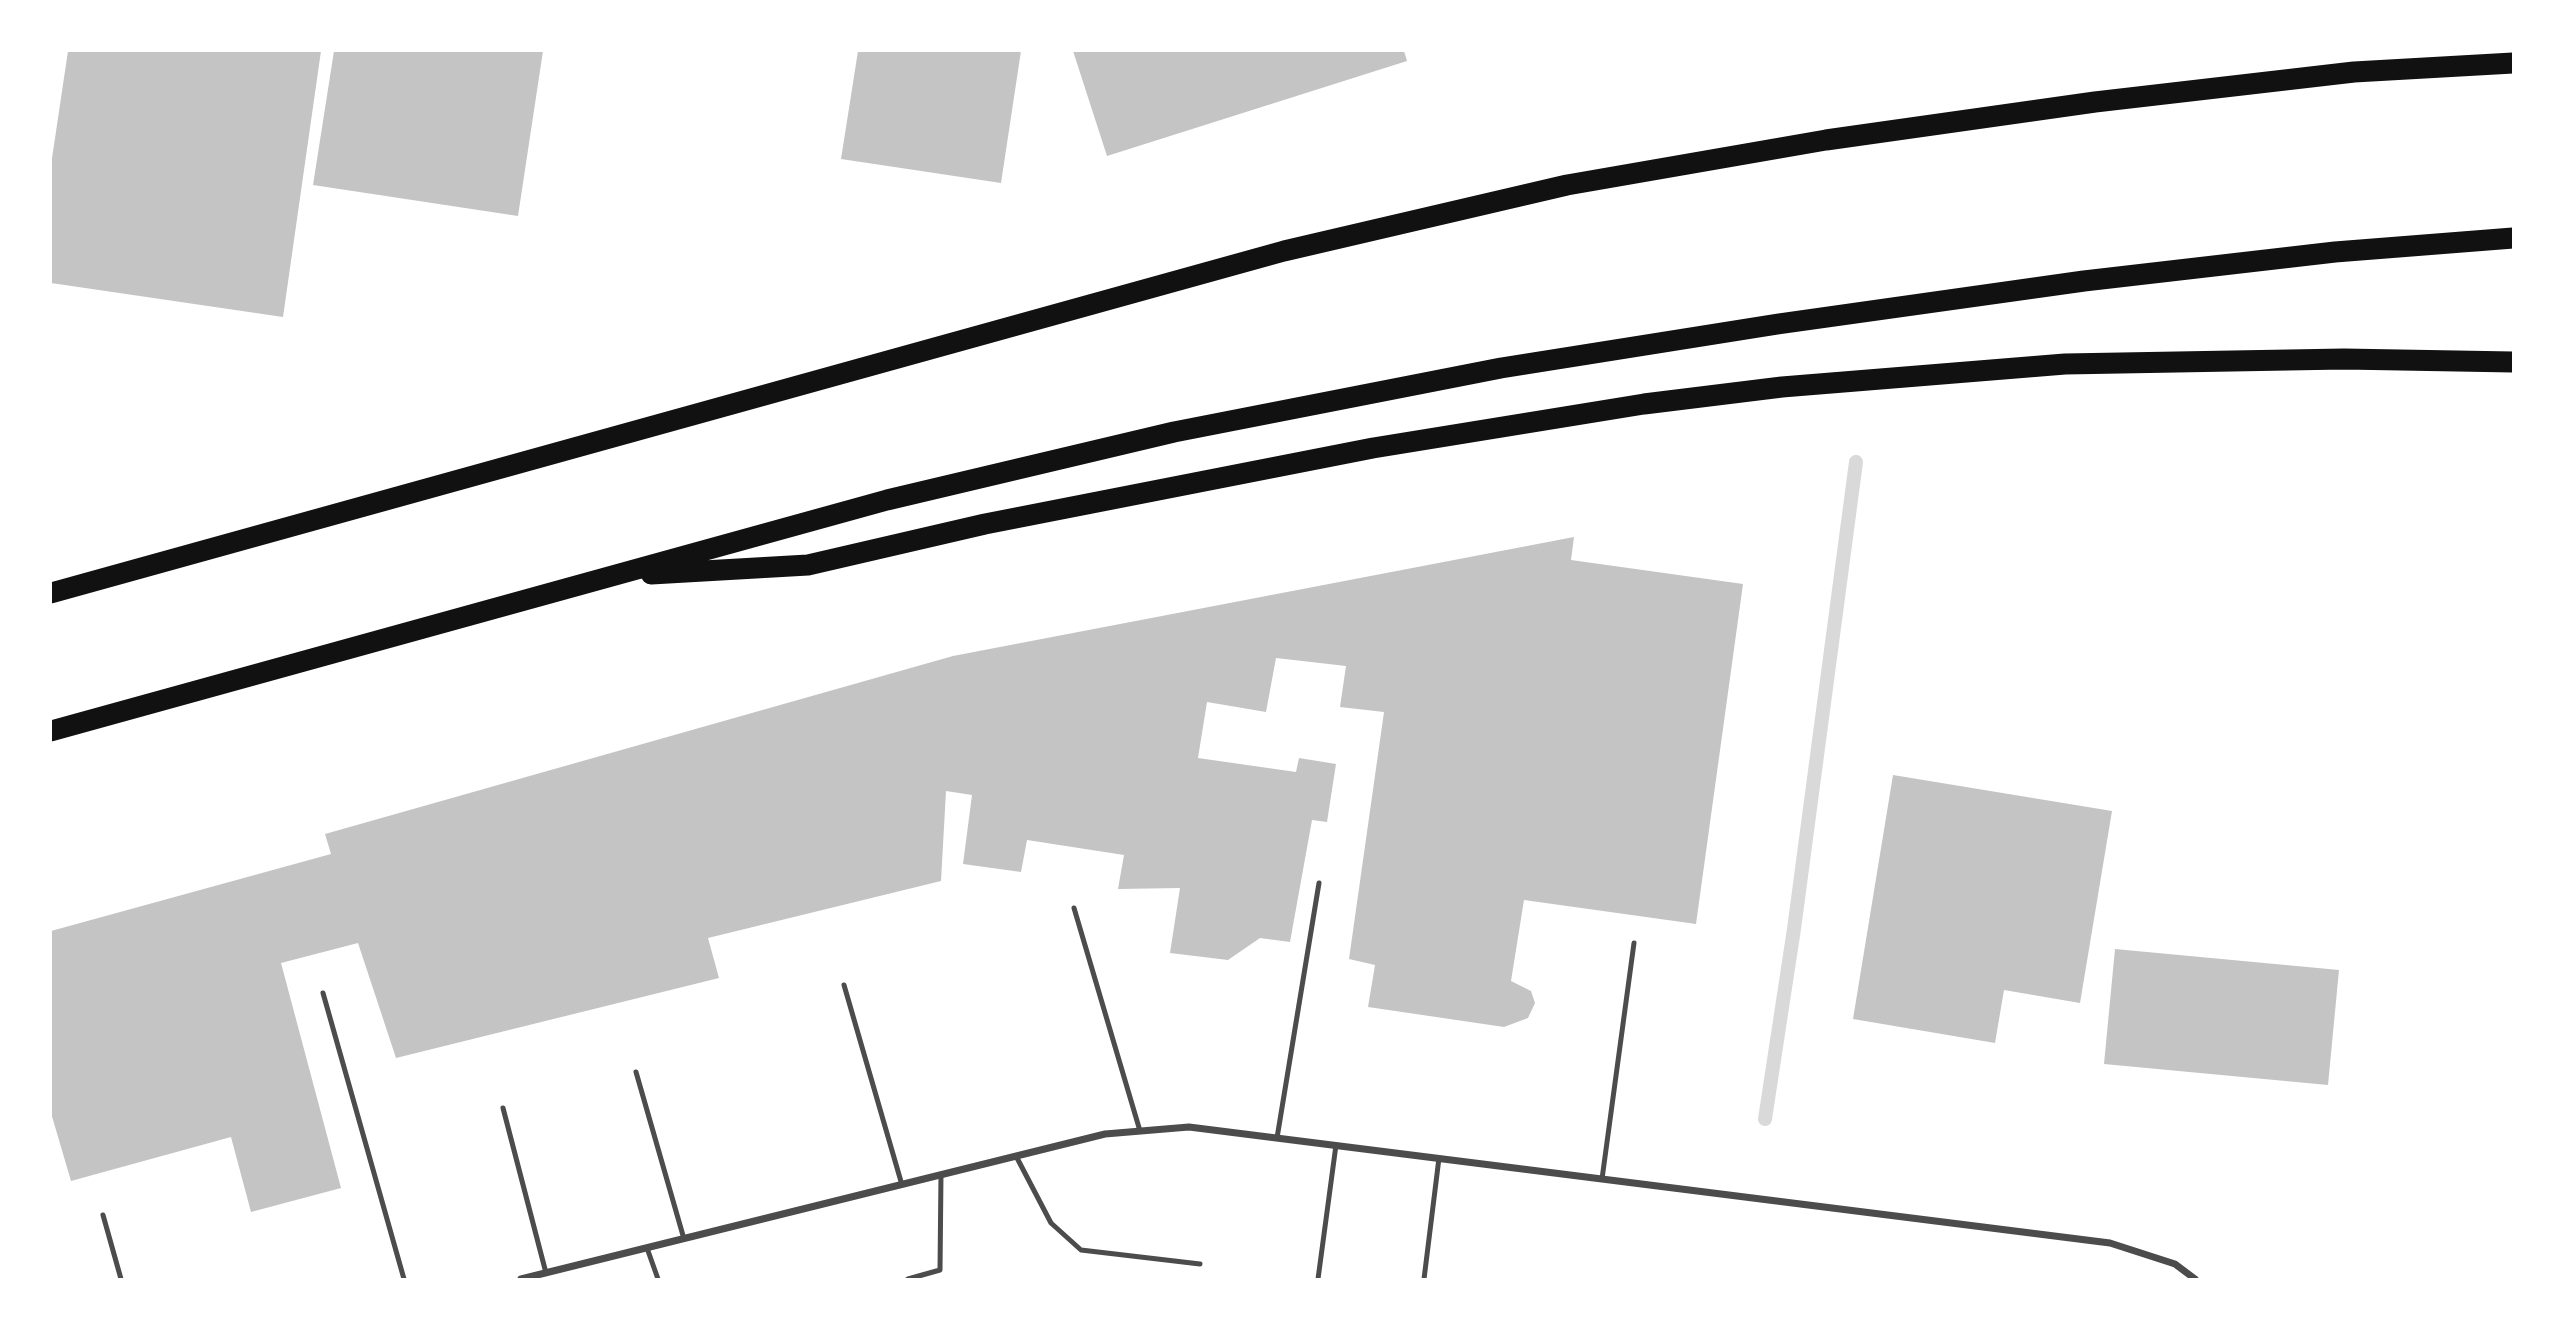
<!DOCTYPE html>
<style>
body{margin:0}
#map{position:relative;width:2564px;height:1330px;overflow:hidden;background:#fff;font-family:"Source Sans 3",sans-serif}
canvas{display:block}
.frame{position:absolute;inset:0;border:52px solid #fff;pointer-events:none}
</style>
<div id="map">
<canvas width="2564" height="1330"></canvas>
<div class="frame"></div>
</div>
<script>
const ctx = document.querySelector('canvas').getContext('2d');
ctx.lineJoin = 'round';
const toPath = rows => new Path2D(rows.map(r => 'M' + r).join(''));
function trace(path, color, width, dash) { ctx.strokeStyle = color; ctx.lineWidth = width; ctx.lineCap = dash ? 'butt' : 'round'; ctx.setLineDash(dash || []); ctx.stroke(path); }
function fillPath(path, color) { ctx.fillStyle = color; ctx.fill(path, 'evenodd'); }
const stream = toPath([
 [1765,1119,1794,929,1856,462]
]);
const building = toPath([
 [68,51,321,51,283,317,51,283,51,165],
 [334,51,543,51,518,216,313,185],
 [858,51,1021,51,1001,183,841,159],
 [1073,51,1404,51,1407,61,1107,156],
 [1574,537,1571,560,1743,584,1696,924,1524,900,1511,981,1531,991,1535,1003,1528,1018,1504,1027,1368,1007,1375,965,1349,959,1384,712,1340,707,1346,666,1276,658,1266,712,1207,702,1198,758,1296,772,1299,758,1336,764,1327,822,1312,820,1290,942,1260,938,1228,960,1170,953,1180,888,1118,889,1124,855,1027,840,1021,872,963,864,972,795,946,791,941,881,708,938,719,978,396,1058,358,943,281,963,341,1188,251,1212,231,1137,71,1181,51,1113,51,931,331,854,325,834,953,656],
 [1893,775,2112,811,2080,1003,2004,990,1995,1043,1853,1019],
 [2115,949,2339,970,2328,1085,2104,1064]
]);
const service = toPath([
 [1074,908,1140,1131],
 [844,985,902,1185],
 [323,993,404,1279],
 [636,1072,684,1239],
 [503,1108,546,1273],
 [1277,1138,1319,883],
 [1016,1156,1051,1223,1081,1250,1200,1264],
 [1602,1179,1634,943],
 [103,1215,121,1279],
 [647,1248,658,1279],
 [908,1279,940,1270,941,1174],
 [1318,1279,1336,1145],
 [1424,1279,1439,1158]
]);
const minor = toPath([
 [521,1279,1105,1134,1189,1127,2110,1243,2175,1264,2195,1279]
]);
const motorway = toPath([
 [651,574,808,565,985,524,1373,448,1644,404,1782,387,2065,364,2344,359,2513,362],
 [51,593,1284,251,1567,185,1826,140,2095,102,2354,72,2513,63],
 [51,731,887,500,1174,432,1501,368,1778,324,2084,281,2335,252,2513,238]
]);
trace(stream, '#d9d9d9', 14);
fillPath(building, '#c4c4c4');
trace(service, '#4c4c4c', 5);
trace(minor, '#4c4c4c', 7);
trace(motorway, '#111', 21);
</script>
